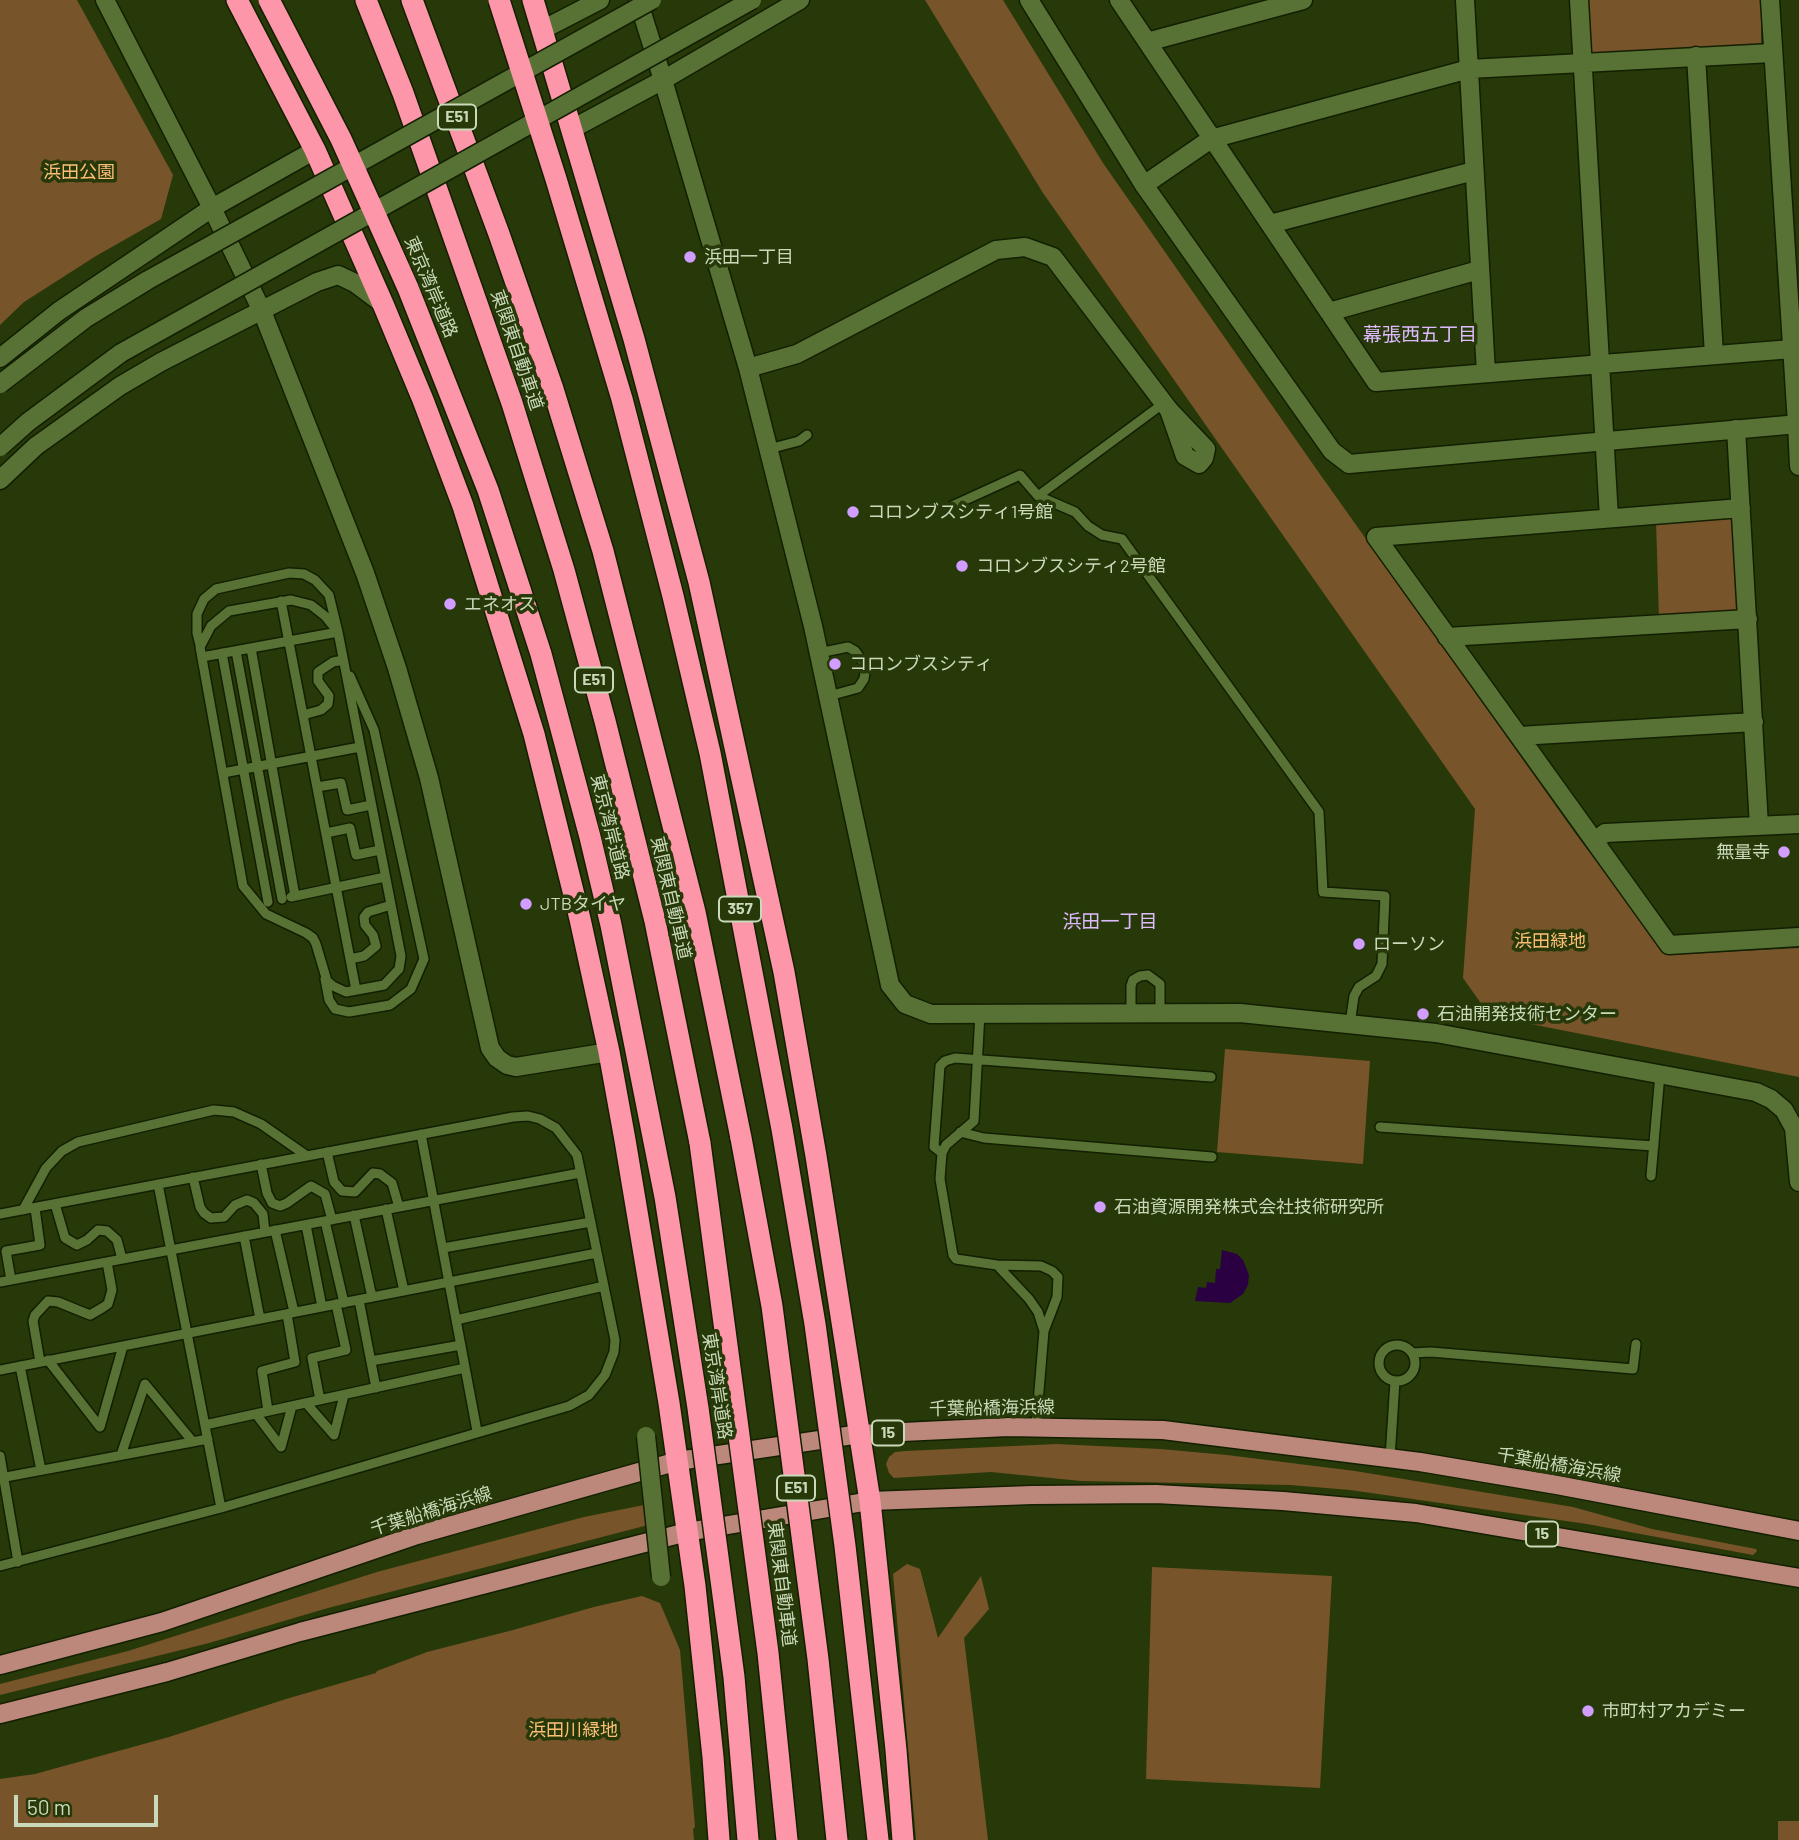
<!DOCTYPE html>
<meta charset="utf-8">
<style>
body{margin:0}
#map{position:relative;width:1799px;height:1840px;overflow:hidden;background:#273909;font-family:Barlow,sans-serif}
canvas{display:block}
.scale{position:absolute;left:14px;top:1795px;width:144px;height:32px;box-sizing:border-box;border:4px solid #c9d9b9;border-top:0;padding-left:9px;font-size:21px;line-height:24px;white-space:nowrap;color:#c9d9b9;-webkit-text-stroke:5px #273909;paint-order:stroke}
</style>
<div id="map">
<canvas width="1799" height="1840"></canvas>
<div class="scale">50 m</div>
</div>
<script>
const ctx = document.querySelector('canvas').getContext('2d');
ctx.lineJoin = 'round';
function fillPath(path, color) { ctx.fillStyle = color; ctx.fill(path, 'evenodd'); }
const toPath = rows => new Path2D(rows.map(r => 'M' + r).join(''));
function trace(path, color, width, dash) { ctx.strokeStyle = color; ctx.lineWidth = width; ctx.lineCap = dash ? 'butt' : 'round'; ctx.setLineDash(dash || []); ctx.stroke(path); }
function drawText(font, color, halo, rows, align = 'center') {
  ctx.font = font + ' Barlow,"Noto Sans JP",sans-serif'; ctx.lineWidth = 7; ctx.setLineDash([]); ctx.textBaseline = 'middle'; ctx.strokeStyle = halo; ctx.fillStyle = color; for (const [text, x, y, turn = 0] of rows) {
    ctx.save(); ctx.translate(x, y); ctx.rotate((+turn || 0) * Math.PI / 180); ctx.textAlign = isNaN(turn) ? turn : align; if (halo) ctx.strokeText(text, 0, 0); ctx.fillText(text, 0, 0); ctx.restore();
  }
}
const green = toPath([
 [0,0,77,0,173,175,161,219,96,256,24,302,0,325],
 [925,0,1003,0,1103,163,1317,470,1575,833,1666,955,1799,948,1799,1077,1490,1016,1463,978,1475,809,1043,193],
 [1584,0,1761,0,1761,48,1588,55],
 [1728,515,1732,519,1738,608,1731,615,1659,618,1656,521],
 [1225,1049,1370,1061,1363,1164,1217,1152],
 [1057,1444,1160,1449,1227,1455,1355,1471,1573,1507,1652,1529,1756,1549,1757,1551,1753,1555,1587,1524,1350,1490,1290,1485,1081,1481,991,1472,894,1478,889,1473,886,1464,889,1457,895,1452,905,1451],
 [649,1504,652,1524,328,1608,209,1643,0,1695,0,1684,128,1651,377,1572,584,1517],
 [907,1564,920,1569,938,1638,981,1576,989,1609,964,1638,988,1840,916,1840,893,1574],
 [1152,1567,1332,1576,1320,1788,1146,1779],
 [642,1596,660,1603,680,1650,695,1827,693,1829,694,1840,0,1840,0,1779,35,1774,169,1737,286,1699,376,1673,377,1671,427,1652,513,1630,594,1607],
 [1778,1821,1799,1821,1799,1840,1778,1840]
]);
const water = toPath([
 [1222,1250,1237,1254,1243,1260,1249,1275,1248,1285,1243,1294,1230,1303,1195,1301,1198,1287,1206,1288,1207,1282,1215,1283,1216,1269,1220,1269]
]);
const lane = toPath([
 [769,449,799,441,807,435],
 [1038,496,1164,403],
 [952,506,1020,475,1038,496,1075,512,1088,526,1102,535,1122,539,1319,812,1323,892,1385,896,1382,964,1376,976,1359,987,1354,996,1350,1024],
 [291,600,311,605,325,616,338,632,401,956,399,969,384,985,346,992,333,986,327,981,316,944,313,938,306,933,266,914,243,886,200,647,211,626,229,611,291,600],
 [281,601,356,990],
 [200,645,197,633,197,614,204,599,216,589,289,573,304,574,315,580,329,595,338,632,202,657],
 [251,648,295,896],
 [236,651,282,899],
 [222,653,268,902],
 [819,653,848,647,855,651,866,666,864,679,858,688,829,696],
 [303,715,321,710,328,704,329,696,318,681,318,672,333,662,343,660,344,663],
 [223,773,360,747],
 [317,787,341,783,347,810,371,805],
 [326,833,350,828,356,855,380,850],
 [291,897,385,877],
 [350,959,364,956,376,946,373,935,365,925,364,917,368,912,391,905],
 [325,979,329,1000,335,1009,349,1012,390,1005,411,989,424,959,374,730,350,676],
 [1131,1012,1131,986,1133,980,1140,976,1148,975,1160,984,1160,1012],
 [980,1013,974,1121,946,1145,942,1153,940,1179,953,1255,956,1259,997,1265,1041,1266,1052,1271,1058,1277,1057,1297,1044,1331,1038,1312,1029,1299,997,1265],
 [1380,1127,1654,1146],
 [960,1132,984,1138,1212,1157],
 [421,1134,477,1431],
 [327,1152,334,1182,342,1191,355,1192,373,1173,380,1174,392,1183,399,1207],
 [942,1153,934,1147,940,1066,945,1061,955,1058,1211,1077],
 [261,1164,267,1193,272,1203,280,1206,287,1203,311,1186,325,1194,332,1220],
 [1651,1176,1660,1074],
 [193,1177,200,1207,204,1213,211,1218,224,1217,235,1205,247,1200,254,1203,263,1214,265,1232],
 [158,1184,221,1508],
 [55,1204,65,1238,77,1245,87,1240,98,1230,107,1231,117,1240,122,1259],
 [386,1209,404,1291],
 [23,1210,46,1168,62,1151,78,1142,214,1110,234,1112,261,1124,307,1156],
 [0,1214,513,1117,528,1116,540,1119,556,1128,577,1155,615,1340,614,1352,605,1375,589,1395,569,1406,221,1508,0,1566],
 [354,1215,372,1297],
 [325,1221,344,1303],
 [306,1225,322,1307],
 [275,1230,294,1312],
 [244,1236,260,1319],
 [443,1248,591,1222],
 [11,1280,6,1251,40,1245,35,1208],
 [0,1282,580,1173],
 [359,1300,376,1388],
 [456,1320,604,1286],
 '1379 1363a18 18 0 1 1 36 0a18 18 0 1 1-36 0Z',
 [1412,1353,1431,1352,1633,1369,1636,1344],
 [48,1360,100,1427,123,1346],
 [371,1361,461,1345],
 [40,1362,33,1321,35,1315,48,1301,58,1302,90,1315,102,1308,108,1304,112,1290,107,1262],
 [20,1366,41,1470],
 [0,1370,597,1253],
 [320,1400,312,1358,346,1350,336,1304],
 [306,1403,334,1435,344,1395],
 [268,1411,262,1371,295,1362,287,1314],
 [256,1414,281,1447,292,1406],
 [205,1425,465,1368],
 [1036,1427,1044,1331],
 [121,1455,145,1384,193,1442],
 [0,1456,18,1562],
 [1390,1458,1395,1381],
 [0,1478,208,1439]
]);
const street = toPath([
 [638,0,663,80],
 [1119,0,1376,382,1792,349],
 [1465,0,1486,373],
 [1579,0,1609,518],
 [542,30,600,0],
 [1147,42,1303,0],
 [1696,56,1714,355],
 [572,129,663,80,800,0],
 [1144,185,1211,139,1469,69,1772,53],
 [212,208,262,311,365,573,397,668,429,778,490,1048,497,1058,507,1065,516,1067,609,1052],
 [1270,224,1474,171],
 [1329,312,1479,270],
 [1169,410,1206,449,1204,458,1199,464,1185,456,1169,410],
 [1797,424,1799,466],
 [1736,429,1759,826],
 [1376,537,1669,945,1799,937],
 [1376,537,1741,508],
 [1447,637,1748,619],
 [1519,736,1754,722],
 [1595,841,1605,833,1799,824]
]);
const secondary = toPath([
 [105,0,212,208],
 [1029,0,1144,185,1332,451,1349,464,1799,424],
 [1770,0,1797,424],
 [663,80,748,368,813,626,890,985,905,1004,931,1014,1240,1013,1436,1033,1756,1092,1771,1099,1784,1110,1794,1128,1799,1182],
 [0,358,59,311,212,208,315,150],
 [748,368,797,354,996,250,1025,247,1053,257,1169,410],
 [0,480,36,446,120,386,161,362,317,282,338,275,355,283,383,304]
]);
const primary = toPath([
 [0,1665,162,1622,417,1535,678,1461,860,1434,1008,1427,1163,1430,1420,1462,1557,1485,1799,1531],
 [0,1714,167,1672,300,1632,687,1532,870,1501,1032,1495,1156,1494,1283,1501,1416,1513,1799,1578]
]);
const highway = toPath([
 [237,0,315,150,383,304,423,400,463,506,534,734,580,919,609,1052,625,1140,669,1403,695,1586,713,1757,719,1840],
 [366,0,403,93,512,403,564,570,605,721,655,921,700,1143],
 [412,0,499,234,553,389,603,551,695,912,741,1138],
 [533,0,634,339,699,582,784,972,816,1156,870,1501,896,1750,903,1840]
]);
const streetBridge = toPath([
 [646,1436,661,1577]
]);
const secondaryBridge = toPath([
 [0,384,86,318,148,280,652,0],
 [0,447,28,422,121,353,752,0]
]);
const highwayBridge = toPath([
 [269,0,341,139,378,221,408,288,488,490,541,654,590,837,611,925,665,1197,698,1408,734,1677,748,1840],
 [499,0,556,179,622,399,673,596,710,753,782,1129,815,1324,845,1546,878,1840],
 [741,1138,772,1306,818,1659,837,1840],
 [700,1143,768,1653,787,1840]
]);
const markers = [
 [690,257,7,"#d19dfe"],
 [853,512,7,"#d19dfe"],
 [962,566,7,"#d19dfe"],
 [450,604,7,"#d19dfe"],
 [835,664,7,"#d19dfe"],
 [1784,852,7,"#d19dfe"],
 [526,904,7,"#d19dfe"],
 [1359,944,7,"#d19dfe"],
 [1423,1014,7,"#d19dfe"],
 [1100,1207,7,"#d19dfe"],
 [1588,1711,7,"#d19dfe"]
];
const shields = [
 [457,117,38],
 [594,680,38],
 [740,909,42],
 [888,1433,32],
 [796,1488,38],
 [1542,1534,32]
];
const shieldNames = [
 ["E51",457,117],
 ["E51",594,680],
 ["357",740,909],
 ["15",888,1433],
 ["E51",796,1488],
 ["15",1542,1534]
];
const parkNames = [
 ["浜田公園",79,172],
 ["浜田緑地",1550,941],
 ["浜田川緑地",573,1730]
];
const poiNames = [
 ["浜田一丁目",704,257],
 ["コロンブスシティ1号館",867,512],
 ["コロンブスシティ2号館",976,566],
 ["エネオス",464,604],
 ["コロンブスシティ",849,664],
 ["無量寺",1770,852,"right"],
 ["JTBタイヤ",540,904],
 ["ローソン",1373,944],
 ["石油開発技術センター",1437,1014],
 ["石油資源開発株式会社技術研究所",1114,1207],
 ["市町村アカデミー",1602,1711]
];
const streetNames = [
 ["東京湾岸道路",431,287,67],
 ["東関東自動車道",517,350,71],
 ["東京湾岸道路",610,827,76],
 ["東関東自動車道",671,898,77],
 ["東京湾岸道路",717,1386,81],
 ["千葉船橋海浜線",992,1408,-1],
 ["千葉船橋海浜線",1559,1465,10],
 ["千葉船橋海浜線",431,1511,-17],
 ["東関東自動車道",782,1584,83]
];
const neighbourhoodNames = [
 ["幕張西五丁目",1420,335],
 ["浜田一丁目",1110,922]
];
fillPath(green, '#78542a');
fillPath(water, '#2a0042');
trace(lane, '#131f01', 12);
trace(street, '#131f01', 21);
trace(secondary, '#131f01', 21);
trace(primary, '#131f01', 21);
trace(highway, '#131f01', 24);
trace(lane, '#587235', 9);
trace(street, '#587235', 18);
trace(secondary, '#587235', 18);
trace(primary, '#bc887b', 18);
trace(highway, '#fe96a9', 21);
trace(streetBridge, '#131f01', 21, []);
trace(secondaryBridge, '#131f01', 21, []);
trace(highwayBridge, '#131f01', 24, []);
trace(streetBridge, '#587235', 18);
trace(secondaryBridge, '#587235', 18);
trace(highwayBridge, '#fe96a9', 21);
for (const [x, y, r, color] of markers) { const dot = new Path2D(); dot.arc(x, y, r, 0, 2 * Math.PI); ctx.fillStyle = color; ctx.fill(dot); trace(dot, '#273909', 2.5); }
for (const [x, y, w] of shields) { const box = new Path2D(); box.roundRect(x - w / 2, y - 12.5, w, 25, 5); ctx.fillStyle = '#273909'; ctx.fill(box); trace(box, '#c9d9b9', 2); }
drawText('bold 16px', '#c9d9b9', null, shieldNames);
drawText('18px', '#ffbe76', '#273909', parkNames);
drawText('18px', '#c9d9b9', '#273909', poiNames, 'left');
drawText('18px', '#c9d9b9', '#273909', streetNames);
drawText('19px', '#debafe', '#273909', neighbourhoodNames);
</script>
